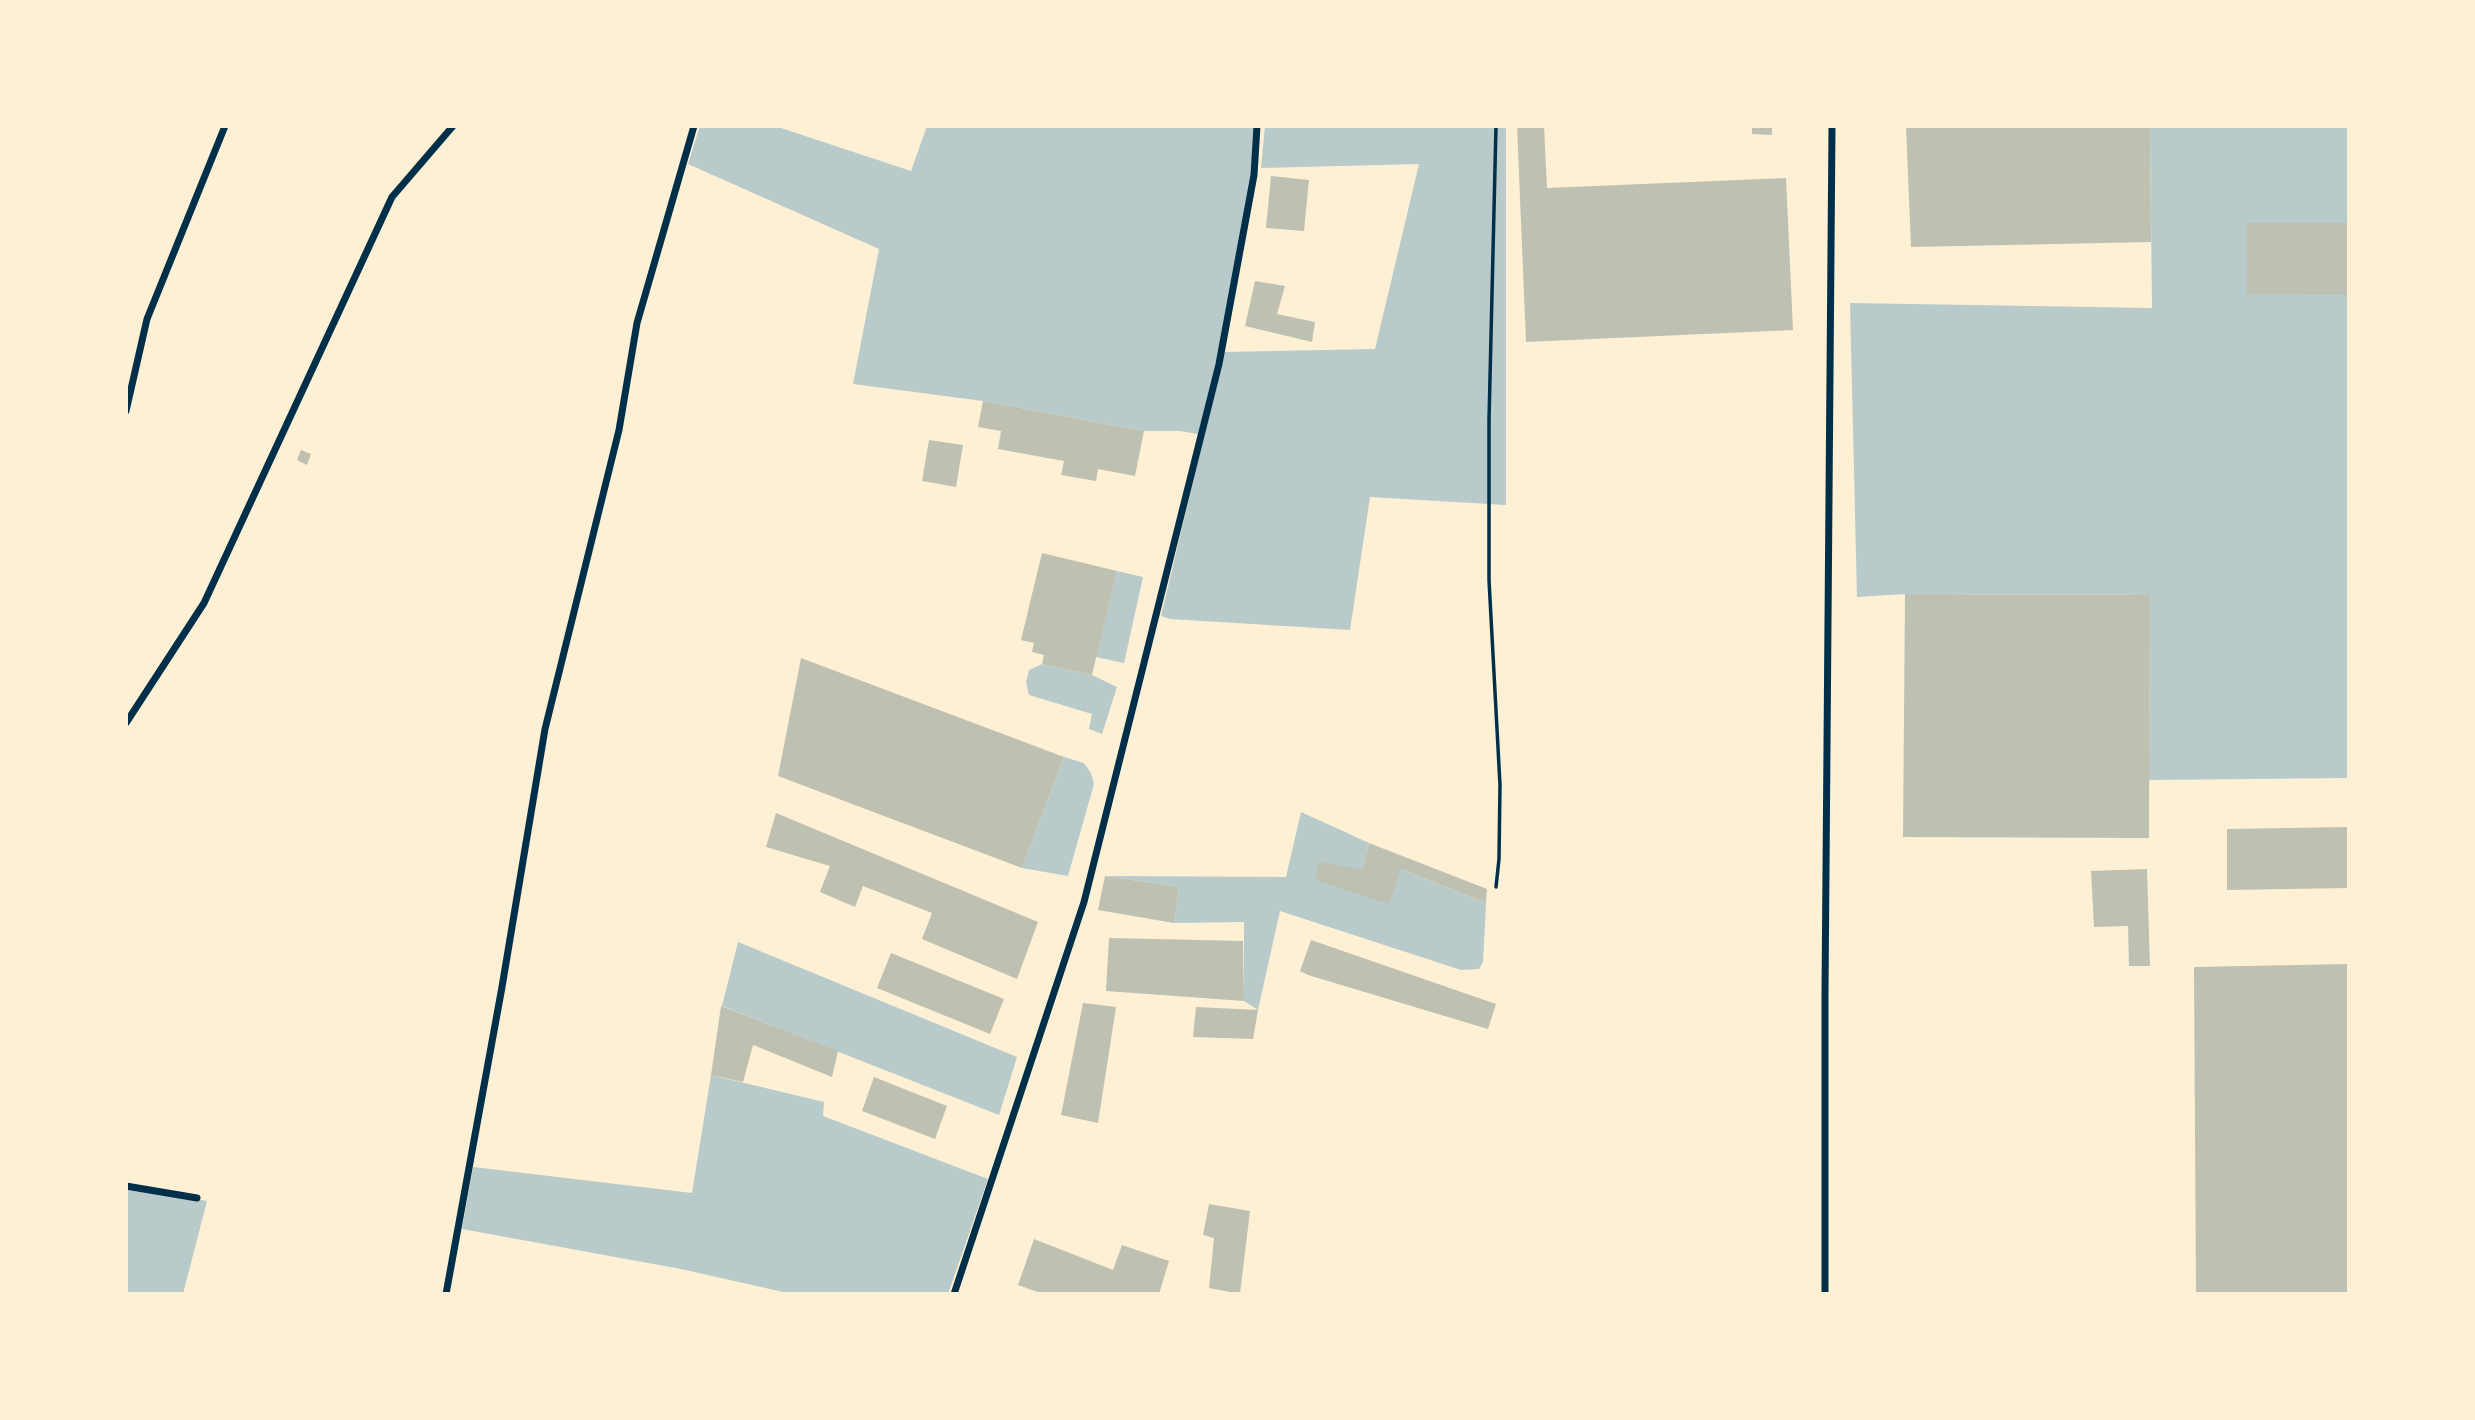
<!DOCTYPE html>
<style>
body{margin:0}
#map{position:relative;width:2475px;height:1420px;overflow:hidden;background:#fdf0d5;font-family:"Varela Round",sans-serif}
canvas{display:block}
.frame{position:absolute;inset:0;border:128px solid #fdf0d5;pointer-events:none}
</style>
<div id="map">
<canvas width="2475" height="1420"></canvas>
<div class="frame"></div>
</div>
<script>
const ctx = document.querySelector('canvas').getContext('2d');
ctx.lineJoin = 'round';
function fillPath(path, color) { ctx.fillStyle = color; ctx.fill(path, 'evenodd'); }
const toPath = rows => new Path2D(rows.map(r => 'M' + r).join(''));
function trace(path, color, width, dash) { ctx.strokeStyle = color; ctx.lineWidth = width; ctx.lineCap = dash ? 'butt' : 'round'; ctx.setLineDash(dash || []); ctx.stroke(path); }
const green = toPath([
 [700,126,775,126,911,171,927,126,1257,126,1251,175,1219,350,1198,434,1180,431,1144,431,983,401,853,384,879,249,688,164],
 [1265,126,1506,126,1506,505,1370,497,1350,630,1170,619,1161,616,1224,352,1375,349,1419,164,1261,168],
 [2150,126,2349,126,2349,778,2149,780,2150,595,1905,594,1857,597,1850,303,2152,308],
 [1117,571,1143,577,1124,663,1096,657],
 [1042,664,1092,675,1117,687,1102,734,1089,729,1092,714,1029,695,1026,682,1029,670],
 [1064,757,1084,763,1091,773,1094,784,1068,876,1022,868],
 [1301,812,1369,843,1362,870,1315,879,1401,869,1486,903,1483,962,1479,969,1461,970,1280,911,1258,1010,1244,1001,1244,922,1174,923,1179,887,1105,876,1286,877],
 [738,942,1017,1057,999,1115,722,1006],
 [711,1075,824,1102,823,1116,988,1179,948,1294,792,1294,681,1269,462,1229,473,1167,692,1193],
 [126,1187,207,1201,183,1294,126,1294]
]);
const building = toPath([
 [1517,126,1544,126,1547,188,1786,178,1793,330,1526,342],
 [1752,126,1772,126,1772,135,1752,134],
 [1906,126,2150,126,2151,242,1911,247],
 [1271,176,1309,180,1304,231,1266,228],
 [2246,223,2349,223,2349,295,2247,294],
 [1255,281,1285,286,1277,314,1315,322,1312,342,1245,326],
 [983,401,1144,431,1135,476,1098,469,1096,481,1061,475,1064,461,998,449,1001,431,978,427],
 [929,440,963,445,956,487,922,481],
 [301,450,311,454,307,465,297,460],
 [1042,553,1117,571,1092,675,1042,664,1044,655,1032,652,1034,643,1021,640],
 [1905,594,2150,595,2149,838,1903,837],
 [801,658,1064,757,1022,868,778,776],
 [776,813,1038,922,1017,979,922,939,932,913,863,886,855,907,820,892,830,866,766,847],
 [2349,827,2349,888,2227,890,2227,829],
 [1369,843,1487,889,1486,903,1401,869,1389,904,1315,880,1319,861,1362,870],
 [2147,869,2150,966,2129,966,2128,926,2094,927,2091,871],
 [1105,876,1179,887,1174,923,1098,910],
 [1109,938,1243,941,1244,1001,1106,991],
 [1311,940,1496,1004,1488,1029,1308,975,1300,971],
 [891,953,1004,999,990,1034,877,988],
 [2349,964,2349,1294,2196,1294,2194,967],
 [1083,1003,1116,1007,1098,1123,1061,1115],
 [721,1006,838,1051,832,1077,753,1045,743,1082,711,1075],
 [1196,1007,1258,1010,1253,1039,1193,1037],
 [874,1077,947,1106,935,1139,862,1111],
 [1209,1204,1250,1211,1240,1294,1209,1288,1214,1238,1203,1235],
 [1034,1239,1113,1270,1122,1245,1169,1261,1159,1294,1043,1294,1018,1285]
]);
const path = toPath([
 [1496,126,1489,420,1489,580,1500,785,1499,859,1496,887]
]);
const minor = toPath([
 [126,411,147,319,225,126],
 [126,723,204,603,392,197,453,126],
 [126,1186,197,1198],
 [446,1294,502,987,545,729,619,430,637,323,694,126],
 [954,1294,1084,902,1219,364,1254,175,1257,126],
 [1825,1294,1825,993,1832,126]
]);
fillPath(green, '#b9caca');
fillPath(building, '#bec0b2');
trace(path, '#003049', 3.5);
trace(minor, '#003049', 7);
</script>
